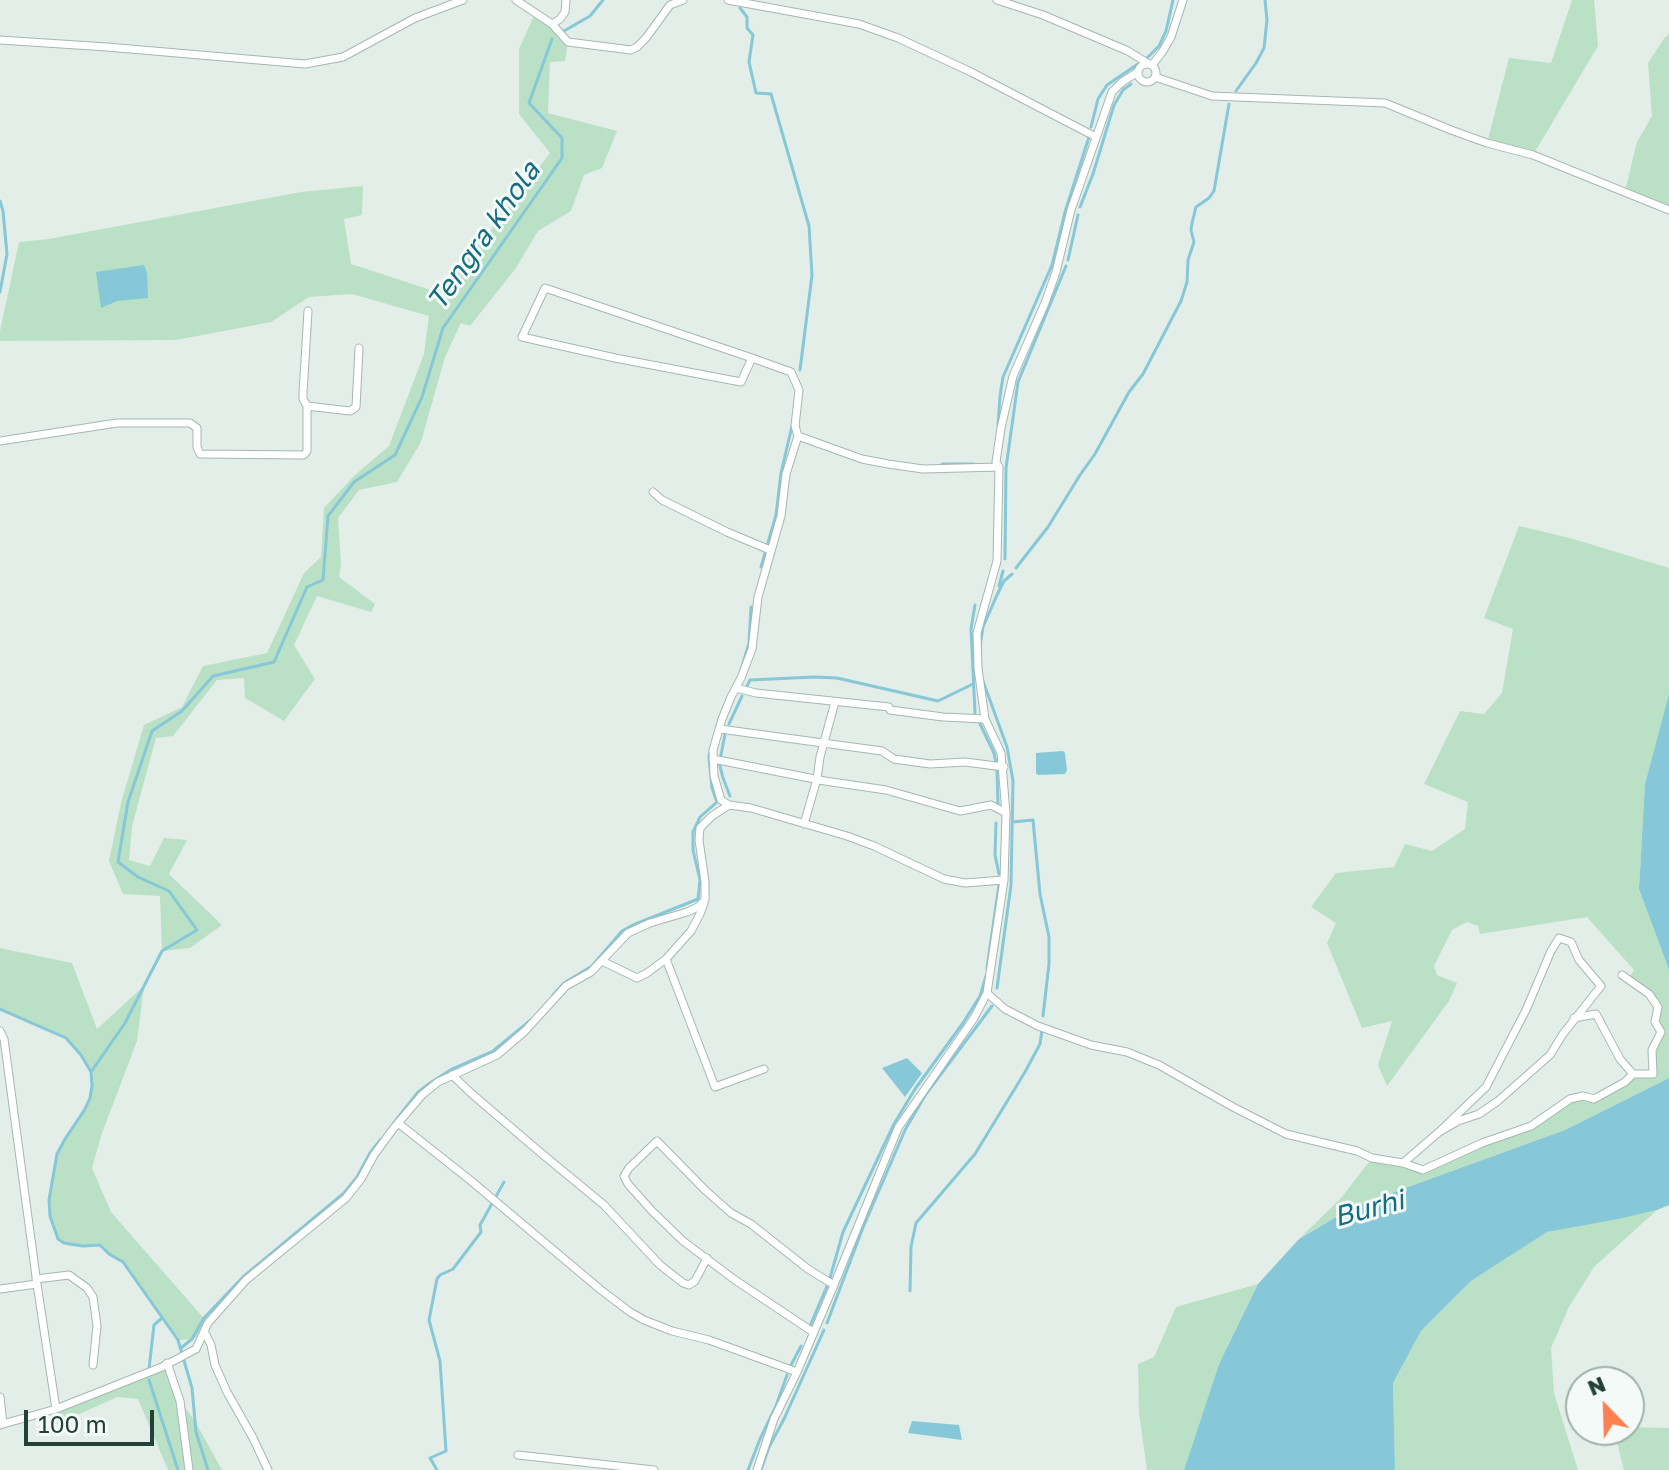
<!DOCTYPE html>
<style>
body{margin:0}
#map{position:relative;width:1669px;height:1470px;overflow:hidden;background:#e3eee9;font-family:"Golos Text",sans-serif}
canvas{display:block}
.north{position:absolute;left:1565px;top:1366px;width:80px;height:80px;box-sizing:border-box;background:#f4faf7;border:2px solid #a0b0ab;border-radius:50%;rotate:337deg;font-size:22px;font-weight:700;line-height:32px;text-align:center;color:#214139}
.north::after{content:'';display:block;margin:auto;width:28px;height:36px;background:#fd8051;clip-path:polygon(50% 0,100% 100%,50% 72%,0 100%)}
.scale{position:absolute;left:24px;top:1410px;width:130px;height:36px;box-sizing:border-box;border:4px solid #214139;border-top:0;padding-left:10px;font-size:24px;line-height:28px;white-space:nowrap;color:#214139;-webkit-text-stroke:6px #f4faf7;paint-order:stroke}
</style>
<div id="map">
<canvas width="1669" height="1470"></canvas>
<div class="north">N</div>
<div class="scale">100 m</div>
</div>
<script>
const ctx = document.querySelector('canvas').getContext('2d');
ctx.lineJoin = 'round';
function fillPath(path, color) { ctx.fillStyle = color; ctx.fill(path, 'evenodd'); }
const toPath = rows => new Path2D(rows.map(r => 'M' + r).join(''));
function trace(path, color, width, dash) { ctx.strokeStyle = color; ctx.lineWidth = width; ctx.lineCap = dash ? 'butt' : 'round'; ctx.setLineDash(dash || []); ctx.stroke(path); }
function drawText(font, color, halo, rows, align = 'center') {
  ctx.font = font + ' "Golos Text",sans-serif'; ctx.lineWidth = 6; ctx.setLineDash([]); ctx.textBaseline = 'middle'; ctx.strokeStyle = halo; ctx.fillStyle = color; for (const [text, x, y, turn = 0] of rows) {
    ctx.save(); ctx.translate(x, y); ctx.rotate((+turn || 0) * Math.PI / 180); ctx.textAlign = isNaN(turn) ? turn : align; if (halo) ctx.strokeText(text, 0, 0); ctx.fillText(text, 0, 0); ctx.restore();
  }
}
const green = toPath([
 [1572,0,1594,0,1598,46,1533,155,1487,143,1509,58,1551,63],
 [536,11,568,42,565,61,550,62,548,113,617,131,602,168,584,175,571,211,538,231,516,268,470,326,461,323,445,357,421,442,397,482,359,490,338,518,341,564,339,577,375,604,371,612,317,596,294,645,315,679,284,721,245,698,244,678,217,680,173,736,156,738,132,826,129,860,150,866,164,838,187,840,169,874,222,925,190,948,162,951,160,896,123,894,109,861,121,803,144,725,182,707,203,666,267,653,304,573,321,557,324,508,355,475,389,446,424,354,429,316,352,294,309,297,271,322,176,340,0,341,0,331,19,242,49,239,301,192,363,186,362,215,344,219,351,264,437,292,480,244,550,153,519,114,519,49],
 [1669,34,1669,210,1625,191,1637,142,1652,116,1648,63,1665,37],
 [1519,526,1570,538,1669,568,1669,694,1645,784,1639,889,1669,970,1669,1078,1565,1130,1353,1207,1300,1238,1341,1198,1372,1158,1423,1170,1531,1127,1570,1099,1594,1099,1633,1074,1653,1074,1652,1050,1661,1032,1655,1022,1657,1009,1649,994,1629,978,1634,970,1587,917,1480,934,1478,926,1467,922,1452,930,1434,966,1437,975,1457,983,1449,1001,1387,1086,1378,1065,1392,1021,1362,1028,1327,943,1336,923,1311,907,1336,873,1394,867,1405,844,1432,851,1465,829,1468,802,1424,784,1460,711,1484,714,1502,693,1513,629,1484,618],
 [0,948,72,963,97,1029,144,986,137,1041,102,1133,92,1168,111,1212,208,1323,205,1333,192,1339,178,1340,123,1262,109,1254,100,1245,70,1246,58,1239,50,1216,49,1200,57,1154,65,1139,85,1109,90,1098,92,1079,91,1072,81,1055,66,1038,0,1009],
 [1657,1210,1594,1267,1569,1307,1551,1348,1554,1393,1578,1470,1395,1470,1393,1383,1421,1331,1471,1281,1547,1232],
 [1258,1284,1219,1364,1184,1470,1147,1470,1139,1413,1138,1364,1154,1357,1176,1307],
 [167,1363,180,1401,195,1421,222,1470,168,1470,138,1399,117,1397,46,1429,56,1409],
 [1629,1427,1669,1428,1669,1470,1624,1470,1614,1430,1629,1430]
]);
const water = toPath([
 [144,265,147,273,148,298,117,301,101,308,96,272],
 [1669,694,1669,970,1639,889,1645,784],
 [1063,751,1065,753,1067,770,1065,774,1038,775,1036,773,1036,753],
 [907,1058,922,1073,905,1097,882,1068],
 [1669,1078,1669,1205,1657,1210,1618,1219,1547,1232,1471,1281,1421,1331,1393,1383,1395,1470,1184,1470,1219,1364,1258,1284,1299,1239,1353,1207,1565,1130],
 [912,1421,959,1425,962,1440,908,1433]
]);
const stream = toPath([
 [740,8,747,17,747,28,753,35,749,62,756,93,771,94,809,226,812,275,800,370],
 [564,31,590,16,603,0],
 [1147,58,1159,46,1166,31,1173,0],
 [1236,91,1256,63,1264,48,1267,20,1265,0],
 [1091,127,1098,99,1107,85,1138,64],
 [0,201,3,211,7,254,0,292],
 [1080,207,1093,174,1114,105,1123,90,1131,84],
 [1068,260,1078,215],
 [998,425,1000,396,1003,377,1052,265,1065,212,1089,137],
 [942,464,974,464],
 [1005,559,1006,468,1018,382,1066,266],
 [761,567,776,515,781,473,792,426],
 [1016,568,1048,527,1080,475,1095,454,1129,392,1143,374,1181,301,1187,282,1188,260,1194,242,1191,230,1192,223,1196,207,1209,198,1214,191,1229,104],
 [999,586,1003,571],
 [975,605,971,629,975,713],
 [980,646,983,627,997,595,1004,581,1012,574],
 [741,670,749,643,751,607],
 [983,681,1007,747,1013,781,1011,885,997,988],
 [747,686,750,680,814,677,837,678,938,701,973,684],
 [729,724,742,696],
 [980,724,994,753,996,763],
 [721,755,725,734],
 [720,766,723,778,730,796],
 [997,770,998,806],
 [1013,822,1033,820,1040,894,1049,937,1049,964,1043,1016],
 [996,823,995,855,999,874],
 [987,968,999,885],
 [553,995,564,983,592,966,622,931,633,925,698,899,700,880,693,850,693,832,700,817,717,802,712,788,709,757,710,752],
 [0,1009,66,1038,81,1055,91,1072],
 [393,1124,418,1092,430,1083,452,1069,493,1051,532,1019],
 [830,1278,843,1232,894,1124,915,1089,963,1023,980,996,986,976],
 [910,1291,911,1247,916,1223,975,1154,1025,1072,1040,1044,1042,1030],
 [827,1323,862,1230,905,1130,926,1094,992,1006],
 [810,1326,827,1286],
 [181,1348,192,1339,204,1318,243,1277,344,1193,357,1177,370,1153,381,1139],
 [791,1365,801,1346],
 [149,1369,154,1325,162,1318],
 [149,1380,178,1470],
 [208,1470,196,1432,192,1388,178,1340,123,1262,109,1254,100,1245,83,1246,64,1243,58,1239,50,1216,49,1200,57,1154,65,1139,85,1109,90,1098,92,1086,91,1072,125,1023,162,951,197,930,169,891,138,877,118,862,128,802,152,731,182,711,213,676,274,662,307,587,323,580,328,516,354,482,395,455,422,397,443,328,562,158,562,138,529,103,552,39],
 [437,1470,430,1458,446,1451,440,1361,429,1320,437,1279,440,1275,453,1269,481,1232,480,1225,504,1182],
 [748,1470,760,1439,776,1406,787,1375],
 [761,1470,769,1447,784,1419,824,1330]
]);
const minor = toPath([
 [516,0,552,24,568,42,631,50,637,47,646,38,670,5,683,0],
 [728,0,859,24,898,38,971,72,1096,137],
 [997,0,1043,15,1128,51,1149,64],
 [552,24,560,19,565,12,566,0],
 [0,40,107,47,305,64,343,57,415,18,463,0],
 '1138 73a9 9 0 1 1 18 0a9 9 0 1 1-18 0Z',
 [1152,65,1163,51,1171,37,1183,0],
 [1155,77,1212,96,1385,103,1451,130,1487,143,1533,155,1669,210],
 [752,358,741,382,615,358,522,337,545,288,752,358,791,372,799,390,795,426,798,436,786,474,781,516,758,597,752,649,741,678,731,697,722,719,713,750,714,776,721,800,729,805,751,808,847,836,874,846,944,879,965,883,1004,880],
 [307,406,303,399,303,393,308,311],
 [798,436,862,459,888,464,923,469,999,467],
 [0,441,117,423,190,423,197,428,197,447,200,454,304,455,307,451,307,406,350,411,356,407,359,348],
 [653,492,662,500,727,532,770,550],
 [736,688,756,693,889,707,890,710,943,717,985,719],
 [720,729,882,751,894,759,930,764,965,762,1004,767],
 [713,759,825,781,886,790,960,811,991,805,1006,813],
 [804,824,817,779,820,757,835,702],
 [666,959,715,1087,764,1069],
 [602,961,637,978,647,973,666,959,691,931,700,914,704,903],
 [1622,975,1649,994,1658,1007,1655,1022,1661,1032,1652,1050,1653,1074,1633,1074],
 [987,993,1005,1009,1038,1026,1091,1045,1127,1052,1159,1065,1233,1107,1286,1134,1357,1151,1372,1158,1403,1163,1423,1170,1482,1143,1531,1126,1570,1099,1583,1096,1594,1099,1625,1082,1633,1074,1620,1059,1596,1014,1574,1018],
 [0,1031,4,1039,37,1284,56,1409],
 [452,1075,472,1094,541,1153,604,1205,660,1265,683,1283,689,1285,695,1281,707,1258],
 [398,1123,470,1180,601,1290,630,1312,644,1320,672,1331,709,1340,797,1372],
 [1403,1163,1439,1132,1458,1121,1479,1114,1498,1101,1550,1055,1563,1034,1601,986,1579,960,1571,942,1559,938,1551,951,1526,1010,1486,1087,1439,1132],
 [36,1279,69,1275,87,1288,93,1297,97,1326,93,1365],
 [0,1289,37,1284],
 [813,1332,735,1280,683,1241,652,1211,628,1184,624,1176,629,1168,657,1141,705,1190,731,1213,751,1224,808,1269,834,1285],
 [205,1333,211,1345,215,1365,227,1392,253,1438,268,1470],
 [167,1363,180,1401,189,1470],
 [0,1397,3,1424],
 [0,1425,56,1409,99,1392,162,1367,196,1349,208,1323,246,1280,346,1198,361,1179,374,1155,393,1129,422,1095,438,1082,497,1055,525,1031,566,986,591,972,628,933,650,923,687,912,698,907,705,900,705,882,699,840,700,828,712,816,729,805],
 [518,1455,654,1470],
 [757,1470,774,1419,797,1372,834,1285,898,1128,974,1018,987,993,1004,880,1006,813,1001,753,985,719,978,668,977,633,997,561,999,467,996,462,1001,428,1013,376,1045,303,1056,272,1071,210,1112,92,1122,82,1138,72]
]);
const waterNames = [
 ["Tengra khola",484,236,-55],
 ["Burhi",1369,1209,-15]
];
fillPath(green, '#bae1c5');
fillPath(water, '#86c8d7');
trace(stream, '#86c8d7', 3);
trace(minor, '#a5b7b1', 9);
trace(minor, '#fff', 7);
drawText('italic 28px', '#156d82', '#f4faf7', waterNames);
</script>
